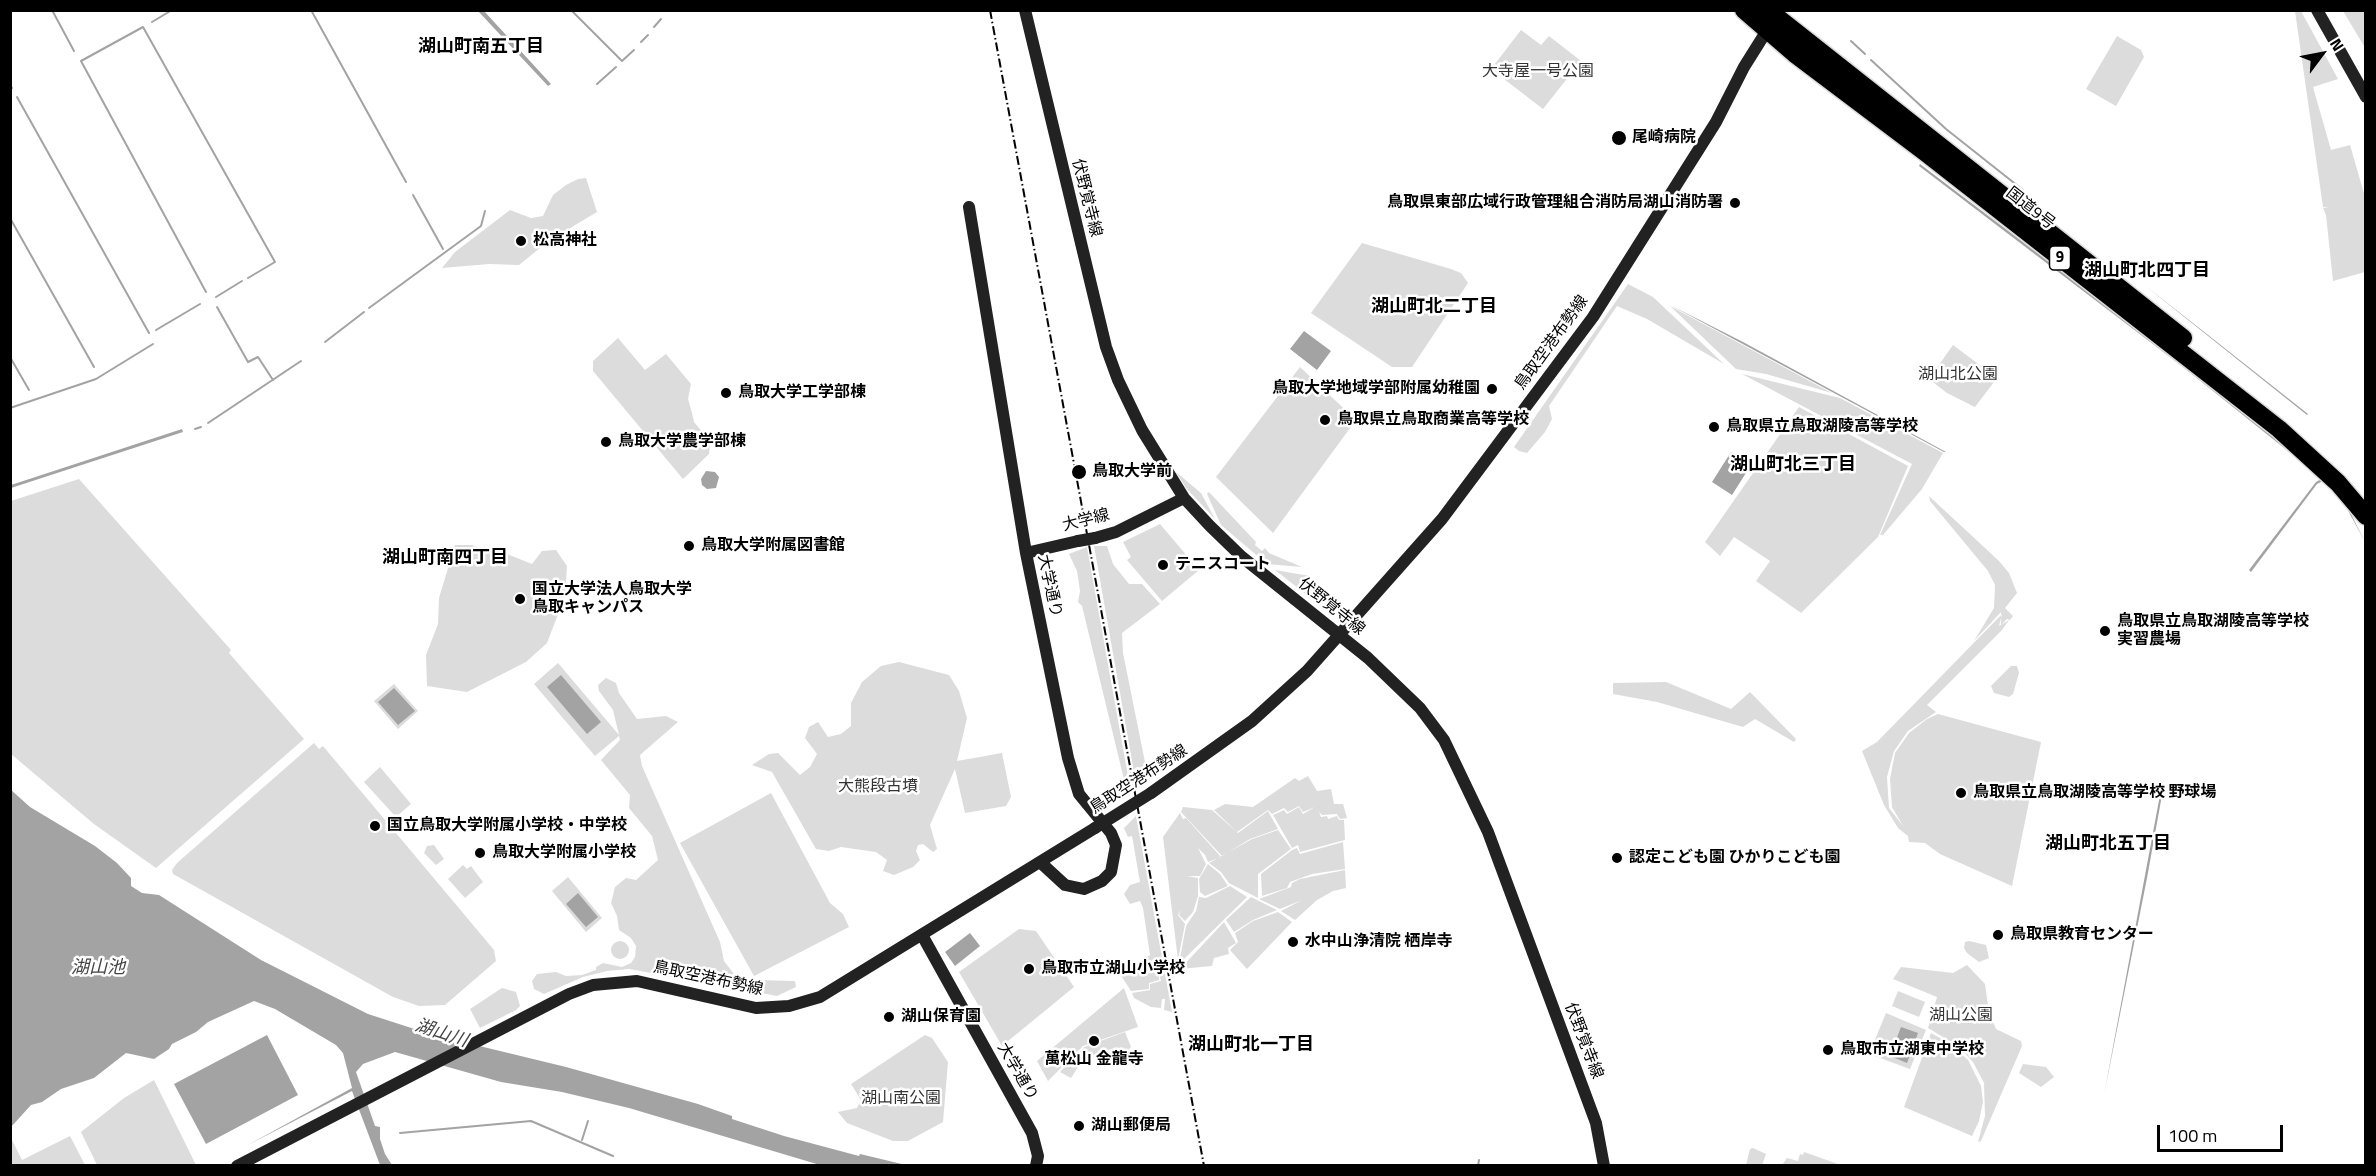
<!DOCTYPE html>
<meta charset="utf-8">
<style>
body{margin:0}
#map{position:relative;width:2376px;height:1176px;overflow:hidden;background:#fff;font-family:"Titillium Web",sans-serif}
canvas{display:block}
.frame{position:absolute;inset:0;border:12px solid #000;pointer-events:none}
.north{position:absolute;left:2292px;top:24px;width:60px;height:60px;-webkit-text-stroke:4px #fff;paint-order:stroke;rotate:58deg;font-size:16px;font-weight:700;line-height:24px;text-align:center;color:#000}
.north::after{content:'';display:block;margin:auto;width:21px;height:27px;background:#000;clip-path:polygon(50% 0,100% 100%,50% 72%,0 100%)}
.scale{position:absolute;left:2157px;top:1125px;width:126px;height:27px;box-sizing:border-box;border:3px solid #000;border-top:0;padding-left:8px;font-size:18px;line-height:21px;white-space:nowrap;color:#000;-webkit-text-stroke:4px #fff;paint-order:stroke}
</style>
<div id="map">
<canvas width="2376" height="1176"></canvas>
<div class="frame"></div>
<div class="north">N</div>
<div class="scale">100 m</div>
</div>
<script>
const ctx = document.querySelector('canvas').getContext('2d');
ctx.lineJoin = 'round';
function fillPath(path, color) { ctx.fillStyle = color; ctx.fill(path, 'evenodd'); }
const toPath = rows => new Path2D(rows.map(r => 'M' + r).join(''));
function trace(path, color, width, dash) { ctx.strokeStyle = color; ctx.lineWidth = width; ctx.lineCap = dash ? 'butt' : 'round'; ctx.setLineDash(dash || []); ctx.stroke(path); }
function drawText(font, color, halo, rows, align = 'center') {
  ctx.font = font + ' "Titillium Web","Noto Sans JP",sans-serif'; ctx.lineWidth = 5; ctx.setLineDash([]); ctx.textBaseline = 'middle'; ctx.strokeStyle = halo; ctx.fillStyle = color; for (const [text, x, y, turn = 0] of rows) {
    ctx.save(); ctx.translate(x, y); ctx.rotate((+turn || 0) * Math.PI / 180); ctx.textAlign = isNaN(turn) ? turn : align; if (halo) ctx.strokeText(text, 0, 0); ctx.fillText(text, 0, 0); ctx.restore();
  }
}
const green = toPath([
 [2295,11,2301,11,2338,79,2313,87,2331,150,2350,145,2365,197,2365,272,2333,281,2326,215,2323,208,2329,208,2323,207],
 [2343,11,2365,11,2365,47,2364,46],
 [1521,30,1541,45,1549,36,1581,61,1543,109,1491,69],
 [2117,36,2141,50,2144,57,2116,106,2086,89],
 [586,178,597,212,550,240,519,265,489,264,442,268,455,252,510,210,531,218,543,216,553,195,566,185,578,179],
 [1362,243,1451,269,1461,273,1468,283,1412,367,1392,367,1311,313],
 [1628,284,1653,297,1724,364,1647,319,1617,306,1549,406,1552,419,1545,432,1527,453,1519,451,1514,447],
 [1670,306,1832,393,1766,374,1736,369],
 [618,338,645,370,666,354,691,384,688,399,692,413,694,422,710,441,709,454,683,479,593,371,593,361],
 [1953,345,1997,378,1975,407,1947,393,1929,379],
 [1300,367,1356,420,1273,533,1216,477],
 [1742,374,1840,398,1943,453,1922,489,1883,535,1880,535,1912,464],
 [1799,407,1908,466,1878,537,1801,613,1756,581,1770,561,1734,537,1720,556,1705,542],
 [1176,472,1201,493,1215,519,1186,488],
 [79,479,231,650,229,653,304,739,156,868,94,824,11,754,11,501],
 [1209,492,1256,542,1255,545,1262,551,1265,548,1269,553,1302,567,1267,564,1221,525,1207,494],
 [1929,496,1999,561,2009,573,2017,593,2005,608,2013,616,2010,620,2007,619,2001,625,2001,612,1974,641,1994,608,1995,585,1988,571,1930,501],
 [1160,524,1199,570,1162,601,1127,560,1131,557,1123,542],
 [455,545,472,545,490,552,507,554,532,564,542,551,556,550,567,566,565,596,547,643,526,662,467,692,427,686,426,655,438,624,439,598],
 [1094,546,1107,546,1113,564,1129,584,1142,584,1160,604,1122,633,1123,653,1149,782,1137,789],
 [1087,547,1131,793,1128,796,1082,606,1078,602,1080,591,1077,571,1069,554],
 [1275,570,1310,576,1324,595,1326,610],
 [2002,614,1999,626,2009,620,2002,630,1927,705,1936,712,1908,731,1894,751,1887,777,1889,808,1903,826,1892,807,1890,779,1895,753,1909,733,1927,719,1938,714,2041,742,2012,886,1940,854,1925,843,1909,842,1908,836,1898,828,1884,805,1862,751,1877,742],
 [899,662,949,675,959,691,967,718,957,761,1002,753,1011,797,1006,806,965,813,955,769,930,825,937,849,933,852,923,844,918,845,916,851,920,860,913,867,894,875,883,871,887,860,876,852,841,847,829,851,816,849,772,772,752,765,769,754,778,753,800,775,810,767,817,754,805,738,809,727,818,722,828,737,841,734,851,726,851,703,862,682,881,666],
 [558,663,619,735,613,710,599,691,598,685,606,678,616,683,619,693,637,719,666,716,678,722,640,755,642,766,720,942,724,961,734,974,753,980,795,981,796,987,777,996,629,969,607,971,583,977,544,994,534,989,532,981,537,974,556,972,566,976,582,975,596,970,596,967,603,963,622,967,631,963,635,957,636,946,631,938,619,930,617,916,611,903,615,887,626,878,636,880,658,860,652,836,629,808,630,795,601,760,620,740,619,736,595,756,534,684],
 [2011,666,2017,666,2019,673,2013,694,2009,697,1994,693,1991,686],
 [1666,682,1731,709,1750,692,1796,739,1794,742,1755,719,1743,727,1657,702,1613,694,1613,683],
 [394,684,418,711,398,729,374,701],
 [314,743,319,749,323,746,494,950,496,961,445,1005,419,1006,393,997,173,874,172,870,177,863],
 [380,767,411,804,396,817,364,782],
 [1308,776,1317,791,1331,789,1334,804,1343,804,1347,818,1340,819,1337,814,1322,815,1319,812,1321,817,1327,816,1328,819,1337,816,1339,820,1344,820,1345,840,1300,852,1298,845,1292,848,1273,815,1284,810,1287,814,1299,807,1303,814,1315,807,1303,812,1299,806,1288,812,1284,808,1272,814,1268,810,1237,832,1214,810,1225,804,1253,807,1295,778,1299,781],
 [771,793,830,903,843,914,849,927,754,976,680,843],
 [1183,807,1212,810,1238,833,1268,811,1278,829,1250,839,1222,856,1181,812],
 [1180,813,1183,819,1186,818,1221,857,1208,862,1205,855,1198,848,1206,864,1200,876,1187,876,1198,878,1198,896,1193,912,1185,921,1179,915,1181,909,1178,915,1185,924,1178,960,1163,837],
 [1136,816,1172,1012,1164,1010,1165,999,1162,999,1161,1008,1151,1007,1134,998,1132,993,1150,990,1150,984,1161,981,1159,974,1159,980,1149,983,1149,989,1131,991,1120,974,1150,955,1143,908,1140,901,1130,904,1124,894,1130,885,1140,882,1132,836,1128,837,1124,828],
 [1278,830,1291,849,1258,874,1258,898,1229,883,1221,872,1209,863,1252,839],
 [1343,842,1345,869,1312,874,1290,882,1287,888,1262,896,1261,874,1292,850,1297,848,1300,854],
 [434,845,444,859,436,865,424,853,427,846],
 [1208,864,1220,874,1228,886,1205,896,1200,892,1199,879],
 [463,865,467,869,471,866,483,882,465,898,448,879],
 [1345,870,1346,888,1333,891,1317,900,1295,920,1281,911,1302,900,1280,909,1259,899,1291,887,1292,883,1300,879],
 [568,877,602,918,586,932,552,891],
 [1230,886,1247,897,1182,961,1180,958,1186,926,1196,911,1199,897,1206,898],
 [1251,897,1277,910,1253,920,1234,932,1226,920],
 [1278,912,1292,922,1247,969,1230,950,1238,942,1235,933,1253,921],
 [1224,922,1236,943,1228,948,1229,954,1214,958,1212,966,1180,969],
 [1019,929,1036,931,1074,987,1002,1046,959,972],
 [1969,941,1986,945,1989,958,1979,962,1967,953,1964,948,1965,942],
 '611 950a9 9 0 1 1 18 0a9 9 0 1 1-18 0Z',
 [1967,965,1985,984,1989,1012,1996,1029,2021,1041,2022,1046,1981,1141,1978,1142,1985,1116,1984,1083,1973,1062,1958,1046,1928,1028,1937,997,1893,979,1901,967,1953,973],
 [502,988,516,992,520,1006,516,1010,480,1028,470,1009],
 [1124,988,1138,1027,1083,1046,1048,1081,1037,1061],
 [1898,991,1925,1002,1919,1017,1892,1006],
 [1886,1013,1926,1030,1910,1069,1869,1054],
 [1125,1032,1131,1047,1128,1050,1112,1049,1087,1057,1085,1054,1077,1060,1080,1064,1071,1078,1060,1072,1084,1047],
 [1931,1033,1949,1043,1968,1060,1981,1086,1983,1102,1979,1121,1972,1136,1904,1107],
 [925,1035,932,1038,948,1062,943,1122,908,1141,893,1141,847,1123,838,1112,857,1108,861,1100,851,1084],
 [2023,1064,2046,1067,2054,1077,2041,1087,2019,1073],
 [154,1080,196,1165,97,1165,81,1132,124,1098],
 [70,1136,85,1165,11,1165,12,1140,22,1160],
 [1753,1148,1766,1154,1762,1165,1746,1165,1750,1149],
 [1804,1152,1838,1164,1838,1165,1782,1165,1787,1158,1798,1161,1800,1154,1803,1155]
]);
const water = toPath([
 [478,11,484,11,551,84,548,86],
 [1920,164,2185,365,2273,435,2309,468,2183,367,1919,166],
 [2143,284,2203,331,2308,414,2307,415],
 [1670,305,1743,342,1946,452,1944,452],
 [1304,331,1331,351,1317,370,1290,349],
 [182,429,183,432,11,488,11,485],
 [1731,452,1751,465,1732,495,1712,482],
 [706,471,715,472,719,477,716,488,707,489,702,485,701,479],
 [2323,478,2346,504,2365,542,2345,505,2323,481,2317,484,2251,572,2249,570,2316,482],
 [561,675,601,722,587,734,547,687],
 [394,688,415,711,398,725,378,702],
 [10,789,30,807,95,846,117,863,131,878,131,886,142,893,159,895,261,960,368,1014,430,1034,566,1067,698,1104,732,1116,732,1119,784,1136,859,1156,860,1154,906,1165,820,1165,629,1108,562,1092,501,1082,395,1052,363,1064,356,1072,375,1126,380,1127,380,1139,385,1154,392,1165,380,1165,352,1091,246,1146,352,1088,343,1053,336,1045,275,1009,254,1001,208,1022,196,1032,172,1044,169,1049,154,1059,126,1053,94,1078,61,1089,42,1102,31,1105,11,1127],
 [2160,795,2162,795,2147,878,2104,1095],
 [578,893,598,917,586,927,566,904],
 [970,933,980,946,955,966,945,952],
 [1901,1027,1918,1033,1907,1063,1890,1056],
 [267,1035,298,1095,206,1144,174,1084]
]);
const stream = toPath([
 [52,10,74,51],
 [142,10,142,11],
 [311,10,406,182],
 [571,10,622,61,634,50],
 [152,22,172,10],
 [654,27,661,19],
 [1851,41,1865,54],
 [641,42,648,35],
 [1871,60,1946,129,2023,190],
 [597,84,616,67],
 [10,85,12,88],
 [17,97,149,333],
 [413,195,443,249],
 [10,218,94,367],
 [206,292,81,61,143,27,275,262,248,278],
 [216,297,242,281],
 [217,307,248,362,258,357,273,380],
 [369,308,481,226,485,211],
 [156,330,200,304],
 [325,342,364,312],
 [10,357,29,390],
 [10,408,96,379,153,344],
 [208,423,301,361],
 [195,429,201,427],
 [400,1133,531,1121,613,1156],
 [582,1140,588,1121],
 [1478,1166,1479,1160]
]);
const secondary = toPath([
 [1025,10,1106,347,1118,380,1142,430,1184,498,1210,526,1242,557,1368,658,1420,708,1444,740,1488,832,1596,1123,1604,1166],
 [2317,10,2366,97],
 [969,207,1026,553,1068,758,1079,794,1111,833,1116,845,1111,872,1102,881,1084,889,1065,885,1040,862],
 [1095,538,1116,532,1184,498],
 [1026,553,1078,541],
 [1151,793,1252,721,1307,671,1442,519,1593,317,1716,122,1744,67,1771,24],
 [922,935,1032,1133,1038,1156,1036,1166],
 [237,1166,569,994,593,985,637,981,756,1008,789,1006,820,997,1095,828]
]);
const highway = toPath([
 [1744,10,1795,54,1925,152,2279,429,2338,483,2366,516],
 [1768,10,2183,338]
]);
const rail = toPath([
 [990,10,1204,1166]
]);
const secondaryBridge = toPath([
 [1078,541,1095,538],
 [1095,828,1151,793]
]);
const markers = [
 [1619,138,8,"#000"],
 [1735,203,6,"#000"],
 [521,241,6,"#000"],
 [1492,389,6,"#000"],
 [726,393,6,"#000"],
 [1325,420,6,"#000"],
 [1714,427,6,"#000"],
 [606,442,6,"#000"],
 [1079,472,8,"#000"],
 [689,546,6,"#000"],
 [1163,565,6,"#000"],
 [520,599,6,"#000"],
 [2105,631,6,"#000"],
 [1961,793,6,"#000"],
 [375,826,6,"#000"],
 [480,853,6,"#000"],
 [1617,858,6,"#000"],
 [1998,935,6,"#000"],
 [1293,942,6,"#000"],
 [1029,969,6,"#000"],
 [889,1017,6,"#000"],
 [1094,1041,6,"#000"],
 [1828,1050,6,"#000"],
 [1079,1126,6,"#000"]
];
const shields = [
 [2060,258,21]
];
const shieldNames = [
 ["9",2060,258]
];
const parkNames = [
 ["大寺屋一号公園",1538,72],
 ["湖山北公園",1958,375],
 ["大熊段古墳",878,787],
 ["湖山公園",1961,1016],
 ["湖山南公園",901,1099]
];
const poiNames = [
 ["尾崎病院",1632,138],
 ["鳥取県東部広域行政管理組合消防局湖山消防署",1723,203,"right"],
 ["松高神社",533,241],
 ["鳥取大学地域学部附属幼稚園",1480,389,"right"],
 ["鳥取大学工学部棟",738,393],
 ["鳥取県立鳥取商業高等学校",1337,420],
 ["鳥取県立鳥取湖陵高等学校",1726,427],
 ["鳥取大学農学部棟",618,442],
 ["鳥取大学前",1092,472],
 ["鳥取大学附属図書館",701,546],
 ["テニスコート",1175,565],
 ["国立大学法人鳥取大学",532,590],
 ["鳥取キャンパス",532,608],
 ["鳥取県立鳥取湖陵高等学校",2117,622],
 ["実習農場",2117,640],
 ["鳥取県立鳥取湖陵高等学校 野球場",1973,793],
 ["国立鳥取大学附属小学校・中学校",387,826],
 ["鳥取大学附属小学校",492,853],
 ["認定こども園 ひかりこども園",1629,858],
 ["鳥取県教育センター",2010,935],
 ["水中山浄清院 栖岸寺",1305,942],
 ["鳥取市立湖山小学校",1041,969],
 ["湖山保育園",901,1017],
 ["鳥取市立湖東中学校",1840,1050],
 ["萬松山 金龍寺",1094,1060,"center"],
 ["湖山郵便局",1091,1126]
];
const streetNames = [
 ["伏野覚寺線",1086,198,76],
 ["国道9号",2030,209,38],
 ["鳥取空港布勢線",1552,343,-54],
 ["大学線",1086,521,-14],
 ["大学通り",1049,586,78],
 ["伏野覚寺線",1331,607,39],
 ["鳥取空港布勢線",1139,780,-33],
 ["鳥取空港布勢線",708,979,12],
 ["伏野覚寺線",1583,1041,69],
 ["大学通り",1017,1072,60]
];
const neighbourhoodNames = [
 ["湖山町南五丁目",481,48],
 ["湖山町北四丁目",2147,272],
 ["湖山町北二丁目",1434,308],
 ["湖山町北三丁目",1793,466],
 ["湖山町南四丁目",445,559],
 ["湖山町北五丁目",2108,845],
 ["湖山町北一丁目",1251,1046]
];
const waterNames = [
 ["湖山池",98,969],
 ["湖山川",441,1034,18]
];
fillPath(green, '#dcdcdc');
fillPath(water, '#a3a3a3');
trace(stream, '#a3a3a3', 2);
trace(highway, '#dbdbdb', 21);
trace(secondary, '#222', 12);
trace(highway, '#000', 18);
trace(rail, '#000', 2, [9, 3, 1.5, 3]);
trace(secondaryBridge, '#222', 12);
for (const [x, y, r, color] of markers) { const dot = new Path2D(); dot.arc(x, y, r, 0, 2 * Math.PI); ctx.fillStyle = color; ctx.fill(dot); trace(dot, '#fff', 2); }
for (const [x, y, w] of shields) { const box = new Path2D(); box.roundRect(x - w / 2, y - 12, w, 24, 4.5); ctx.fillStyle = '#fff'; ctx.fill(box); trace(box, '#000', 1.5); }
drawText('bold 15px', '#000', null, shieldNames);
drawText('16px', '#333', '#fff', parkNames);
drawText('bold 16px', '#000', '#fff', poiNames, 'left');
drawText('16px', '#000', '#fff', streetNames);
drawText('bold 18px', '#000', '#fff', neighbourhoodNames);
drawText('italic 18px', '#444', '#fff', waterNames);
</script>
